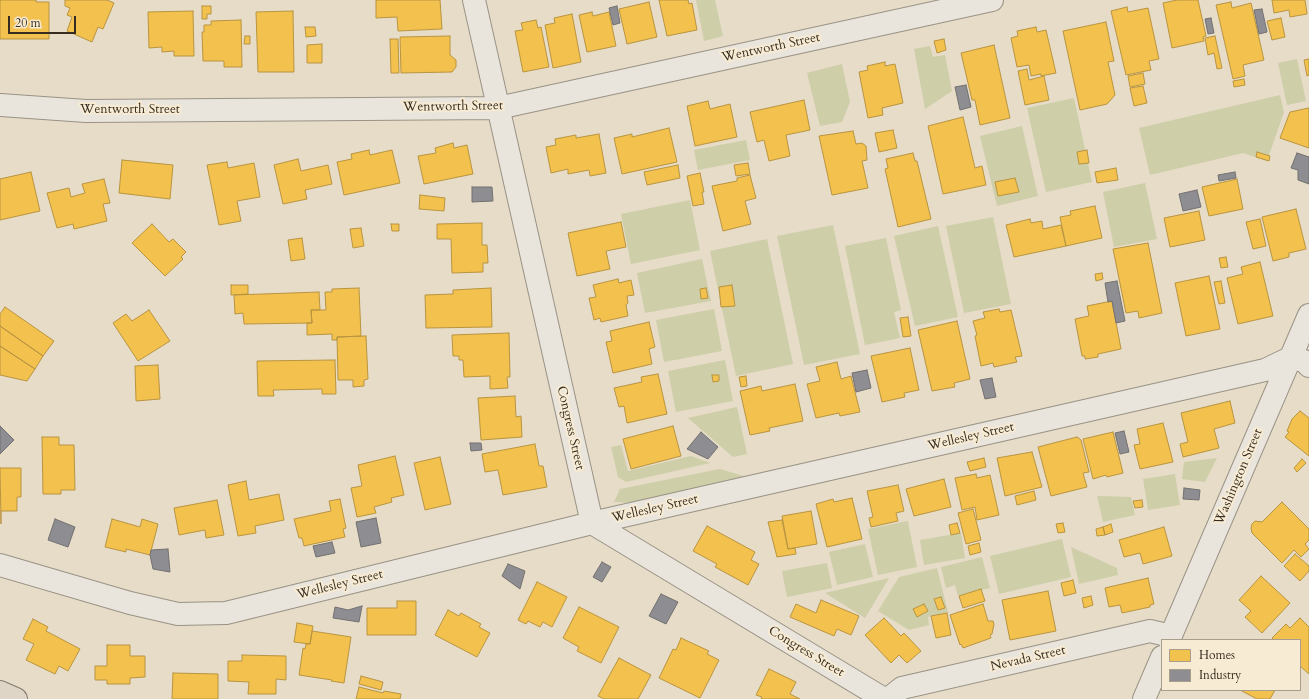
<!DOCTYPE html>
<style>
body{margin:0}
#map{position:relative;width:1309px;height:699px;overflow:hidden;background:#e6dcc8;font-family:Cardo,serif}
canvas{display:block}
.legend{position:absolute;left:1161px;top:639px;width:140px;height:52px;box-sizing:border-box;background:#f7ebd3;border:1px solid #a99e8b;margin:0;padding:5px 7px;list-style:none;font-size:12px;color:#352b1e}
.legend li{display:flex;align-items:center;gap:8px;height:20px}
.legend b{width:20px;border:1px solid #a99e8b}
.scale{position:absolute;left:8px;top:16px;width:68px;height:18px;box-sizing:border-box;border:2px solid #352b1e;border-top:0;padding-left:5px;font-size:12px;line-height:14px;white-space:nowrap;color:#352b1e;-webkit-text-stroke:3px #f7ebd3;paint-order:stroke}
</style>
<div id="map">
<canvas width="1309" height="699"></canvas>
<ul class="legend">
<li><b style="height:11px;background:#f2c14e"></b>Homes</li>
<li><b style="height:11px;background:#8d8d92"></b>Industry</li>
</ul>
<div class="scale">20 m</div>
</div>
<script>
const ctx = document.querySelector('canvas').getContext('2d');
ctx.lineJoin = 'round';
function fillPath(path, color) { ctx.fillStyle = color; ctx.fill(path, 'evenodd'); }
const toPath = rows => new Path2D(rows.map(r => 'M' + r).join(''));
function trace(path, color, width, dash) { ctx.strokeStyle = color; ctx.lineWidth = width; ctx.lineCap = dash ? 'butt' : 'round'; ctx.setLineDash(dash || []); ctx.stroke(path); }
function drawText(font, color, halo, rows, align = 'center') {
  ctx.font = font + ' Cardo,serif'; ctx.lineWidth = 4; ctx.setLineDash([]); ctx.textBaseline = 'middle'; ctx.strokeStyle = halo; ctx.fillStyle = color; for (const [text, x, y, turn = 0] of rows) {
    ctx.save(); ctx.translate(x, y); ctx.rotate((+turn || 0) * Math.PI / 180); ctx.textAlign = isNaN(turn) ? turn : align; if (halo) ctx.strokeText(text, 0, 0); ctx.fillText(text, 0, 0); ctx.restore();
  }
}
const green = toPath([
 [696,0,715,0,723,36,704,41],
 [930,46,933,57,945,55,952,91,925,109,914,49],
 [1297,59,1306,101,1287,105,1278,63],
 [842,64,850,102,842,122,820,126,807,73],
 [1280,95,1284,112,1267,161,1243,153,1150,175,1139,128],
 [1074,98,1092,182,1046,192,1027,108],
 [1022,126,1038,196,997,206,980,136],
 [746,140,750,160,698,170,694,150],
 [1145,183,1157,239,1114,247,1103,192],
 [690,200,700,250,631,264,621,214],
 [993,217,1011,304,964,313,946,226],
 [833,225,860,354,804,365,777,236],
 [938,226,958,317,915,326,894,236],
 [886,238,901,310,894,312,900,338,865,345,845,246],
 [767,239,793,364,736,376,710,251],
 [702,259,711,301,645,313,637,273],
 [714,309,722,351,664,362,656,320],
 [725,360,733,401,676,412,668,371],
 [737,407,747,454,733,457,688,418],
 [621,445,628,471,691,456,710,463,626,482,618,477,611,447],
 [1217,458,1205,482,1182,479,1184,462],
 [720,469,747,477,636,503,614,502,620,489],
 [1175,474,1180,505,1148,510,1143,479],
 [1097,496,1131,497,1135,515,1103,522],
 [908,521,917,567,878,575,868,529],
 [961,533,965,558,924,565,920,540],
 [1062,539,1071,577,999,594,990,556],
 [865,544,873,577,837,585,829,552],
 [1071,547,1117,568,1118,575,1079,584],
 [982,557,990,588,958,596,955,585,946,588,941,567],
 [827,563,832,588,787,597,782,571],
 [937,568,948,612,928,617,929,625,909,630,878,611,899,577],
 [889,578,865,618,825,593]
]);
const homes = toPath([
 [0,0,36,0,36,2,49,2,49,39,0,39,0,0],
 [65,0,107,0,114,3,103,29,98,27,92,42,67,31,72,17,67,15,70,8,65,6,65,0],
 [376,0,440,0,442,29,398,31,397,17,376,18,376,0],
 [659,0,688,0,689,4,692,3,697,30,667,36,659,0],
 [1177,0,1198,0,1206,36,1203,37,1204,41,1172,48,1163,3,1177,0],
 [1272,0,1305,0,1307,14,1290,17,1289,10,1274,13,1272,0],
 [649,2,657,37,627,44,619,9,649,2],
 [1231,2,1232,8,1251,3,1264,60,1243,65,1245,76,1233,79,1216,5,1231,2],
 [202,6,211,6,211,14,207,14,207,19,202,19,202,6],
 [1127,7,1128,12,1148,8,1159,59,1149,61,1151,70,1126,75,1111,11,1127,7],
 [193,11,194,56,174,56,174,51,162,52,162,47,149,48,148,12,193,11],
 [293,11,294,72,258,72,256,12,293,11],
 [592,12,593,16,609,12,616,46,587,52,579,15,592,12],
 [572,14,581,62,553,68,545,25,555,23,554,18,572,14],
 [1281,18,1285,37,1272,40,1267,21,1281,18],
 [241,20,242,67,224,67,224,61,203,61,202,32,204,32,204,25,211,25,211,21,241,20],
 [536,20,538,28,541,27,549,67,523,72,515,31,523,30,521,23,536,20],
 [1106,22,1114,61,1108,62,1115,95,1107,104,1080,110,1063,31,1106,22],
 [305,27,315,27,316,36,306,37,305,27],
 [1036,27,1037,32,1046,30,1056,73,1041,76,1041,74,1031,76,1029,65,1017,67,1011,38,1018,36,1017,31,1036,27],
 [245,36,250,36,250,44,244,44,245,36],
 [450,36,450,55,456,60,456,67,452,72,401,73,400,37,450,36],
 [1215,36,1222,68,1217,69,1214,53,1208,55,1205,38,1215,36],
 [390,39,398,39,399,73,391,73,390,39],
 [944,39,946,50,937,53,934,41,944,39],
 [322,44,322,63,307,63,307,45,322,44],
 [994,45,1010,118,980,125,975,100,972,100,961,53,994,45],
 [1309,59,1309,75,1307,76,1304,60,1309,59],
 [885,62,885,66,895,64,903,103,882,108,883,115,868,118,859,72,868,70,867,66,885,62],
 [1027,69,1029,80,1044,76,1049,100,1025,105,1018,71,1027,69],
 [1143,73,1145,84,1130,87,1128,76,1143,73],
 [1244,79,1245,85,1234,87,1233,81,1244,79],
 [1143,86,1147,103,1134,106,1130,88,1143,86],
 [804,100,810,130,786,135,790,156,769,161,764,140,757,142,750,112,804,100],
 [708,101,710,109,730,104,737,137,695,146,687,106,708,101],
 [1309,108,1309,148,1280,138,1290,112,1309,108],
 [963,117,975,168,982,166,986,185,943,194,928,126,963,117],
 [669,128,677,162,622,174,614,138,632,134,632,137,669,128],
 [893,130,897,148,879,152,875,133,893,130],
 [853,131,856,144,862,143,866,146,867,160,862,161,868,188,832,195,819,136,853,131],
 [599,134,606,173,590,176,589,170,568,174,568,169,551,173,546,147,556,145,555,139,576,135,576,138,599,134],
 [453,143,454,148,467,145,473,174,424,184,418,156,436,153,435,148,453,143],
 [369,150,370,155,392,150,400,183,344,195,337,162,352,159,351,154,369,150],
 [1087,150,1089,163,1079,164,1077,152,1087,150],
 [1257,152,1270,156,1269,161,1256,157,1257,152],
 [913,153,915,161,917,161,931,219,898,227,885,169,888,168,886,159,913,153],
 [298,159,301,171,328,165,332,184,305,190,307,199,283,204,274,165,298,159],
 [122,160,173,165,170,199,119,193,122,160],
 [227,162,228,168,254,163,260,197,237,201,241,221,219,225,207,165,227,162],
 [748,163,750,174,736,176,734,165,748,163],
 [678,165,680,178,647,185,644,172,678,165],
 [1116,168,1118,180,1097,183,1095,172,1116,168],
 [31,172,40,211,0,220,0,179,31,172],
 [700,173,704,192,702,192,704,204,693,206,687,176,700,173],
 [750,175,756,198,745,201,751,224,723,231,712,186,737,181,737,178,750,175],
 [1015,178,1019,192,998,196,995,182,1015,178],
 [104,179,110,203,103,204,107,221,74,229,73,224,57,228,47,193,69,188,71,197,85,193,82,184,104,179],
 [1237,179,1243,209,1209,216,1202,187,1237,179],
 [420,195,445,198,444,211,419,209,420,195],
 [1095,206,1102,238,1066,246,1060,217,1071,215,1070,211,1095,206],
 [1296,209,1306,249,1289,253,1289,257,1273,261,1262,217,1296,209],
 [1199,211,1205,240,1170,247,1164,218,1199,211],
 [1030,219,1031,223,1042,221,1043,229,1061,225,1066,246,1014,257,1006,225,1030,219],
 [1260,219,1266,246,1253,249,1246,222,1260,219],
 [621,222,626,247,606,251,610,269,577,276,568,233,621,222],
 [482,223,482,245,487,245,488,263,483,263,483,272,452,273,451,239,437,239,437,224,482,223],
 [152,224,169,242,173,239,186,252,181,257,183,259,165,276,132,243,152,224],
 [391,224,399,224,399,231,392,231,391,224],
 [361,228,364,246,353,248,350,229,361,228],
 [302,238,305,259,291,261,288,240,302,238],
 [1148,243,1162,313,1139,318,1138,311,1126,313,1113,249,1148,243],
 [1226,257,1228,267,1221,268,1219,258,1226,257],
 [1260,262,1273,316,1238,324,1227,278,1243,274,1241,267,1260,262],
 [1102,273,1103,279,1096,281,1095,274,1102,273],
 [1209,276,1220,329,1186,336,1175,283,1209,276],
 [618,279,619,283,631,280,634,295,627,296,628,303,626,305,628,316,601,322,600,318,594,320,589,298,596,297,593,285,618,279],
 [1221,281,1225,303,1219,304,1214,282,1221,281],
 [231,285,248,285,248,294,231,295,231,285],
 [732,285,735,306,721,307,719,287,732,285],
 [359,288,361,336,337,337,337,340,332,340,332,334,307,335,307,323,312,323,311,310,326,310,325,292,332,292,332,289,359,288],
 [491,288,492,327,426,328,425,295,453,294,453,290,491,288],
 [706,288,708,298,701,299,700,289,706,288],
 [319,292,320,310,311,310,312,323,244,324,243,313,235,314,234,295,319,292],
 [1112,301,1121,349,1098,354,1098,357,1085,359,1085,356,1082,356,1075,319,1089,316,1087,306,1112,301],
 [5,307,54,341,43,356,0,326,0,314,5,307],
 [999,309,1000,312,1011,310,1022,356,1015,357,1017,362,994,367,993,363,981,366,975,336,977,335,973,321,985,318,983,312,999,309],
 [149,310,170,341,138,361,113,323,126,314,132,321,149,310],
 [908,317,911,336,903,337,900,318,908,317],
 [957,321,970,379,954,383,955,387,932,391,918,330,957,321],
 [649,322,655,347,649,349,652,364,613,373,606,342,612,341,610,331,649,322],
 [0,326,43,356,35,369,0,346,0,326],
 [509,333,510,377,507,377,508,388,490,389,490,376,464,377,463,360,459,360,459,356,453,356,452,335,509,333],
 [366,336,368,379,364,380,364,386,353,387,353,380,338,380,337,337,366,336],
 [0,346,35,369,27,381,0,375,0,346],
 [910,348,919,390,904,393,905,397,882,402,871,356,910,348],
 [335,360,336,394,322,394,322,389,273,390,274,396,258,396,257,361,335,360],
 [837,362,841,379,851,376,860,412,840,416,839,413,816,418,807,384,820,381,816,367,837,362],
 [158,365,160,399,136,401,135,366,158,365],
 [658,374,667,414,627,423,624,406,619,407,614,388,642,382,641,377,658,374],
 [712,375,719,375,719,381,713,382,712,375],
 [746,376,747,386,741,387,739,377,746,376],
 [795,384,803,421,769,428,770,431,750,435,740,391,761,386,762,391,795,384],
 [515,396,516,417,521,416,522,437,481,440,478,398,515,396],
 [1230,401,1235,423,1214,429,1219,448,1183,457,1180,444,1188,442,1181,413,1230,401],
 [1300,411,1309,418,1309,456,1285,437,1289,432,1287,431,1292,419,1300,411],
 [1163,423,1173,462,1140,469,1134,445,1140,444,1137,429,1163,423],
 [673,426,681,456,631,469,623,439,673,426],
 [1113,432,1123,473,1107,477,1106,475,1093,479,1083,439,1113,432],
 [42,437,59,437,59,445,74,445,75,490,61,490,61,494,43,494,42,437],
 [1077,437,1081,440,1089,472,1083,473,1087,487,1051,496,1038,447,1077,437],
 [535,444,539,466,543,466,547,487,503,495,498,470,485,472,482,454,535,444],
 [1032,452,1042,487,1005,496,997,458,1032,452],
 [395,456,404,495,391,498,392,502,374,507,376,513,357,517,351,488,362,486,358,465,395,456],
 [440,457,451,504,425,510,414,463,440,457],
 [984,458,986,467,970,471,967,462,984,458],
 [1302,459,1306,463,1297,472,1294,468,1302,459],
 [0,468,21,468,21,497,17,497,17,511,1,511,1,524,0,468],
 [976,474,977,478,990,475,999,515,977,520,975,507,962,510,955,478,976,474],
 [944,479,951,507,914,516,906,489,944,479],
 [246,481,249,500,279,494,284,520,255,526,256,533,238,536,228,485,246,481],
 [898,485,904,511,896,513,898,521,871,527,869,518,873,517,867,491,898,485],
 [1034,491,1036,500,1017,505,1015,496,1034,491],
 [852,498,862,539,827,547,816,504,833,499,834,502,852,498],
 [340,499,346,528,343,529,345,537,304,546,302,538,299,538,294,519,331,511,329,501,340,499],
 [217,500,224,535,206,538,205,530,179,535,174,508,217,500],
 [1142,500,1143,507,1135,508,1133,501,1142,500],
 [1282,502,1309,529,1309,540,1305,544,1309,549,1301,557,1294,550,1282,563,1252,533,1251,528,1252,524,1255,521,1262,522,1282,502],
 [973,509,981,540,966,544,958,513,973,509],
 [811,511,817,544,788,549,782,516,811,511],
 [112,519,140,527,142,519,158,524,150,555,126,549,126,552,105,547,112,519],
 [782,520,788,549,795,548,796,554,777,557,768,522,782,520],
 [957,523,960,533,951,535,949,525,957,523],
 [1063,523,1065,532,1058,533,1056,524,1063,523],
 [1111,524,1113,532,1105,535,1103,527,1111,524],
 [707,526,755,552,751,560,759,564,748,585,715,567,717,564,693,551,707,526],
 [1103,527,1105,535,1097,536,1096,529,1103,527],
 [1164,527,1172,556,1143,564,1140,553,1124,557,1119,540,1164,527],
 [979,543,981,552,970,555,968,546,979,543],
 [1295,554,1309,566,1309,571,1300,581,1284,566,1295,554],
 [1261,576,1290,603,1262,633,1245,617,1251,611,1239,600,1261,576],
 [1148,578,1154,604,1150,605,1150,607,1122,613,1120,605,1109,607,1105,588,1148,578],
 [1073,580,1076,593,1064,596,1061,583,1073,580],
 [537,582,567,597,552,627,543,622,540,627,528,621,526,624,518,620,537,582],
 [981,589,985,601,963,608,959,596,981,589],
 [1048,591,1056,631,1010,640,1002,600,1048,591],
 [1091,596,1093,605,1084,608,1082,598,1091,596],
 [941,597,945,608,938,610,934,599,941,597],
 [821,600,859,616,851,635,837,629,834,636,790,617,796,604,816,613,821,600],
 [397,601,416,601,416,635,367,635,367,608,397,608,397,601],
 [924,604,928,611,917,617,913,609,924,604],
 [983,604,988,621,993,621,994,624,992,634,990,635,991,638,963,648,961,644,960,645,950,615,983,604],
 [579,607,619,627,601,663,577,651,579,647,563,638,579,607],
 [448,610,459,616,461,613,481,624,479,627,490,633,477,657,435,635,448,610],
 [947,613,951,635,936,638,931,616,947,613],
 [884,618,901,636,904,633,921,651,907,663,899,655,891,663,865,635,884,618],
 [1300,618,1309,627,1309,674,1300,666,1300,640,1274,640,1272,638,1286,624,1290,628,1300,618],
 [33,619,48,627,46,631,80,649,68,671,59,666,55,674,26,660,34,644,23,639,33,619],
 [297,623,313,626,310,644,294,642,297,623],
 [312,631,351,637,344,683,331,681,332,680,299,675,303,648,305,649,306,644,310,644,312,631],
 [681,638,709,651,707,654,719,660,700,698,659,678,673,649,676,650,681,638],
 [107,645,130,645,130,656,145,656,145,677,130,678,130,684,107,684,107,680,95,680,95,666,107,666,107,645],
 [242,655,286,656,286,680,276,679,276,694,248,694,249,682,228,681,228,661,242,661,242,655],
 [619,658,651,675,638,699,604,699,598,696,619,658],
 [769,669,796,682,790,694,800,699,761,699,762,697,756,695,769,669],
 [173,673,218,674,218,699,172,699,173,673],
 [361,676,383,682,381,690,359,684,361,676],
 [359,687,383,693,384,691,401,694,400,699,356,699,359,687],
 [1240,690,1275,690,1270,699,1257,699,1240,690]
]);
const industry = toPath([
 [617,6,620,23,613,25,609,8,617,6],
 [1262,9,1267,32,1259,34,1254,10,1262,9],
 [1211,18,1214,33,1208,34,1205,19,1211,18],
 [966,85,971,107,960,110,955,87,966,85],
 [1297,153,1309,157,1309,184,1298,180,1298,170,1291,168,1297,153],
 [1235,172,1236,178,1219,181,1218,175,1235,172],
 [472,187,492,187,493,201,472,202,472,187],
 [1197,190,1201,207,1183,211,1179,194,1197,190],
 [1117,281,1125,321,1116,323,1112,301,1108,302,1105,283,1117,281],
 [867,370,871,388,856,392,852,373,867,370],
 [992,378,996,397,985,399,980,380,992,378],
 [0,426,14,440,0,454,0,426],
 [1124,431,1129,452,1120,454,1115,433,1124,431],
 [701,432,718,447,708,459,687,449,701,432],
 [470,443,481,443,482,450,471,451,470,443],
 [1184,488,1200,490,1199,500,1183,499,1184,488],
 [376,518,381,543,361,547,356,522,376,518],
 [55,519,75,527,68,547,48,540,55,519],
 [332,542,335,553,316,557,313,546,332,542],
 [168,549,170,572,153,569,150,555,151,550,168,549],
 [602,562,611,567,602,582,593,577,602,562],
 [508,564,525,571,520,589,502,576,508,564],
 [661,594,678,602,666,624,649,616,661,594],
 [362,606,359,622,333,618,335,607,348,610,362,606]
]);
const street = toPath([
 [474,0,592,523,884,699],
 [0,105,86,111,498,108,992,0],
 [0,565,130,603,178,614,226,613,592,523,1265,370,1290,358,1304,361,1309,366],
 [1169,640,1309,315],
 [888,699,902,688,1150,631,1171,636],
 [1144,699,1162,657]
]);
const primary = toPath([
 [0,692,16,699]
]);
const streetNames = [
 ["Wentworth Street",771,48,-12],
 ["Wentworth Street",453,107,-1],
 ["Wentworth Street",130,110],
 ["Congress Street",570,428,77],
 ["Wellesley Street",971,437,-13],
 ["Washington Street",1239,477,-67],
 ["Wellesley Street",655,509,-13],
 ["Wellesley Street",340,585,-14],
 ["Congress Street",806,652,31],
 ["Nevada Street",1028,659,-13]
];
fillPath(green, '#cecea9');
fillPath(homes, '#f2c14e');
trace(homes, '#b99440', 1);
fillPath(industry, '#8d8d92');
trace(industry, '#73706f', 1);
trace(street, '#999285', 24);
trace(primary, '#817a6e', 24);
trace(street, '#eae5dc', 22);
trace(primary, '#ded5c6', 22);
drawText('13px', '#352b1e', '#f7ebd3', streetNames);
</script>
